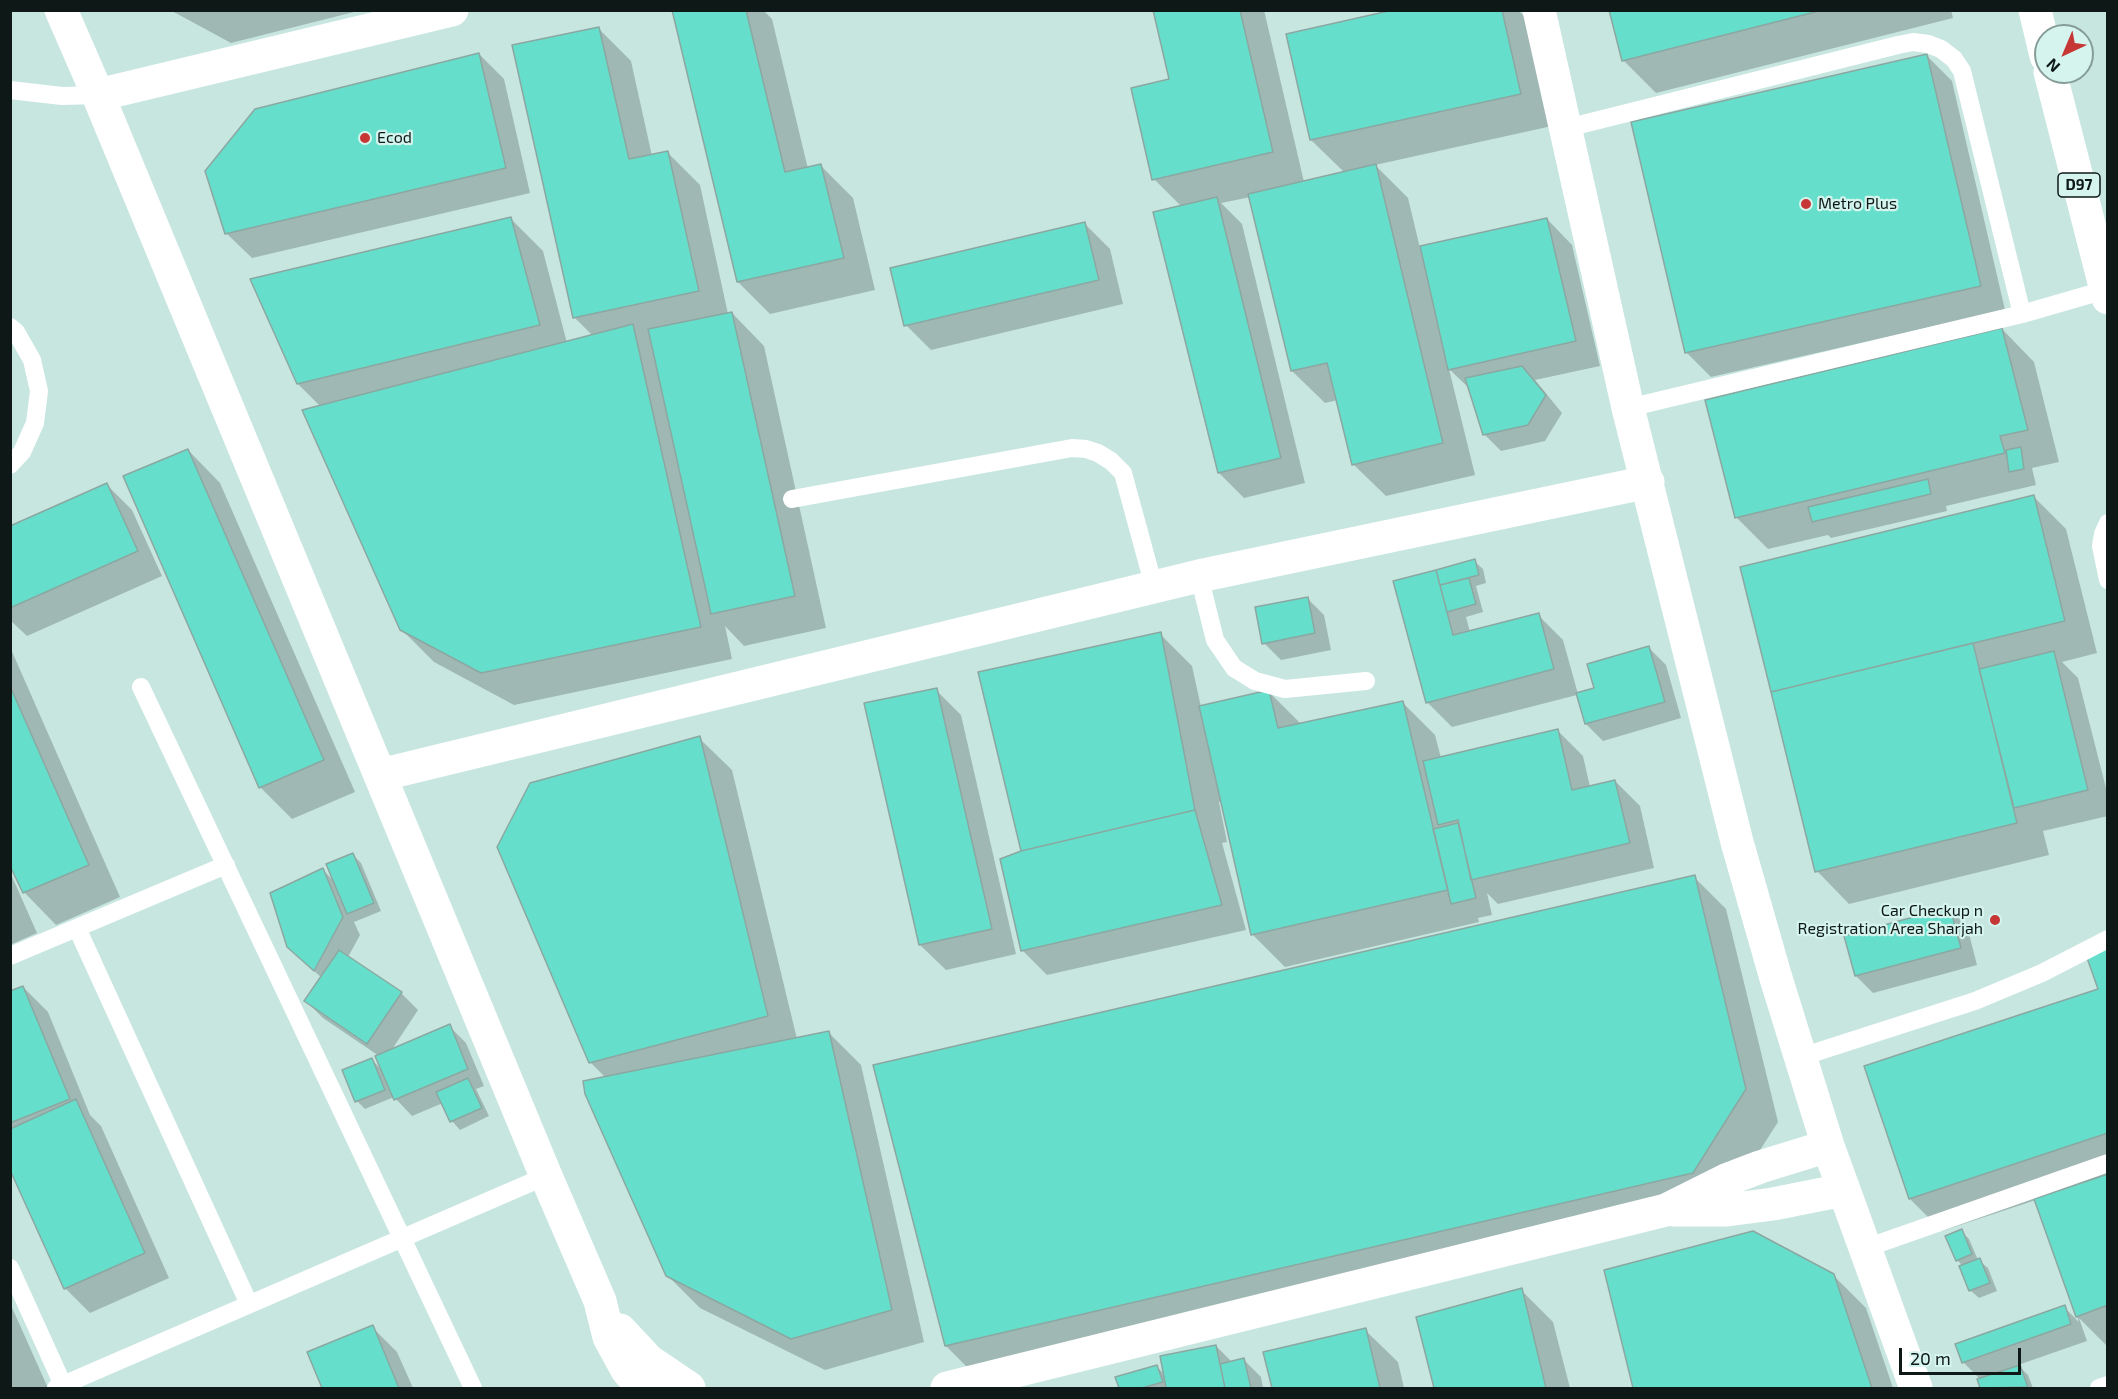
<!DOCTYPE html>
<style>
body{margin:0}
#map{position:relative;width:2118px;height:1399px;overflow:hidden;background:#c8e6e0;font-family:"Exo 2",sans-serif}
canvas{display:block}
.frame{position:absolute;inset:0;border:12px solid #0e1917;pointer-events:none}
.north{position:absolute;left:2034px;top:24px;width:60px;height:60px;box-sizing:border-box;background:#d5f4ed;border:2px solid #859c97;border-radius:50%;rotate:224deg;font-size:16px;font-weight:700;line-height:24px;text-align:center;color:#0e1917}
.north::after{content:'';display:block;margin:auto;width:21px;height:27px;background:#c53634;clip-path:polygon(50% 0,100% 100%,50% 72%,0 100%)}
.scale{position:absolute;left:1899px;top:1348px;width:122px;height:27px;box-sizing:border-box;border:3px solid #0e1917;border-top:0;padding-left:8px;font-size:18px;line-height:21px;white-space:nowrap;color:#0e1917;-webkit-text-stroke:4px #d5f4ed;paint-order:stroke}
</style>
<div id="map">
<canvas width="2118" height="1399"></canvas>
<div class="frame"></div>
<div class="north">N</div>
<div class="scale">20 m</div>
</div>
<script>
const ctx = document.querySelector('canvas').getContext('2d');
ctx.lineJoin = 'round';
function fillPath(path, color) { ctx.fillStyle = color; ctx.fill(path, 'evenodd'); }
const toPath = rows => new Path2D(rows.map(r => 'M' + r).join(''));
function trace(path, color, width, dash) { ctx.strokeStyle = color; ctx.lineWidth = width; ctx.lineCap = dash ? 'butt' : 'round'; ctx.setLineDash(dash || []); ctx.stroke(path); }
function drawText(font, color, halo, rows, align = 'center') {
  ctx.font = font + ' "Exo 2",sans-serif'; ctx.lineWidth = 4.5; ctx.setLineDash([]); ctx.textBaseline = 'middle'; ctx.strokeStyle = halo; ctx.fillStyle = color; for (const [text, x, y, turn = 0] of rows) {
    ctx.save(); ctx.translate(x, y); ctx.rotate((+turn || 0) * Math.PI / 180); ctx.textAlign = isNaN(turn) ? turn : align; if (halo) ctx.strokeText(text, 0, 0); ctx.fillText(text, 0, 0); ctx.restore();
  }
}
const shadow = toPath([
 [170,10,362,10,231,43],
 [673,10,763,10,772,19,808,169,821,166,853,198,875,290,770,314,738,282],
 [1154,10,1264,10,1304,182,1345,173,1311,140,1400,10,1518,10,1529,21,1552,126,1375,165,1408,198,1420,248,1547,219,1572,245,1600,366,1535,380,1562,413,1545,441,1501,451,1484,434,1471,390,1449,369,1475,475,1386,496,1353,464,1338,400,1325,403,1292,371,1251,197,1221,203,1242,224,1305,483,1244,498,1219,473,1182,207,1154,179,1171,80],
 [1610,10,1951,10,1953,18,1656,93,1623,60],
 [598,28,631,61,652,156,668,153,700,185,728,314,732,313,764,346,826,628,744,646,725,626,732,659,514,705,434,662,401,629,321,407,298,384,511,219,543,251,567,343,593,336,574,317],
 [479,54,504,79,530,193,252,258,226,233],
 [1927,56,1952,81,2005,310,1711,377,1686,352],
 [1085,224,1110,249,1123,304,931,350,906,325],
 [2002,329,2034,362,2059,462,2032,468,2036,485,1946,506,1947,511,1831,538,1828,535,1768,549,1736,517],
 [188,450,220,483,355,792,292,819,260,787],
 [107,485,132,510,162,576,27,636,10,620,10,528],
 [2034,497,2066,529,2097,653,2062,662,2078,678,2108,796,2108,816,2043,831,2049,855,1849,904,1817,871],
 [1474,561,1483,569,1486,583,1476,586,1483,612,1466,617,1470,632,1538,615,1563,640,1578,694,1596,689,1649,648,1666,665,1681,718,1603,741,1586,724,1577,695,1452,727,1427,702,1395,582],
 [1307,598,1324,615,1331,650,1281,660,1264,643],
 [1160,634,1192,666,1201,707,1269,692,1301,724,1403,703,1435,735,1441,758,1558,731,1583,756,1590,787,1615,781,1640,806,1654,868,1498,904,1487,893,1492,915,1478,918,1479,922,1285,967,1252,934,1222,801,1219,802,1227,842,1222,843,1246,930,1047,975,1022,950,1022,852],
 [10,647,120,897,56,925,24,892,10,862],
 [936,690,961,715,1016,954,946,970,920,945],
 [699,738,732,770,797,1039,829,1033,861,1065,924,1342,825,1370,700,1308,667,1275,606,1078,590,1062],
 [353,855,361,863,381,911,354,922,360,935,348,957,401,993,418,1010,391,1051,449,1026,466,1043,484,1086,476,1089,489,1116,460,1130,452,1121,443,1103,412,1116,394,1097,365,1109,357,1101,372,1060,384,1072,379,1056,323,1018,306,1001,322,978,306,964,323,870,335,882],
 [10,872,37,933,10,945],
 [1694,877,1726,909,1778,1122,1725,1205,978,1378,946,1346],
 [1950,909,1967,926,1977,965,1873,993,1856,976],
 [2108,950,2108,1347,2079,1318,2087,1341,2018,1365,2028,1375,2033,1388,1981,1388,1979,1380,1981,1380,1963,1362,2064,1307,2079,1322,2036,1200,1942,1231,1910,1199,2100,990],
 [23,987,48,1012,90,1115,101,1126,169,1278,90,1313,65,1288,10,1167,10,992],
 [1961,1231,1969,1239,1978,1260,1988,1268,1997,1291,1979,1298,1970,1290,1963,1266,1957,1260],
 [1606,1271,1833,1275,1866,1308,1893,1388,1634,1388],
 [1521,1290,1553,1322,1570,1388,1436,1388,1418,1318],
 [10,1303,48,1388,10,1388],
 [372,1327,397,1352,413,1388,324,1388,309,1353],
 [1365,1330,1398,1362,1404,1388,1273,1388,1265,1353],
 [1216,1346,1232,1362,1244,1360,1261,1377,1263,1388,1120,1388,1117,1378,1157,1367,1165,1375]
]);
const building = toPath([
 [672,10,746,10,785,172,821,164,844,258,737,282,672,10],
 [1153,10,1240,10,1273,152,1152,180,1131,88,1169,79,1153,10],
 [1393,10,1502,10,1521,94,1310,140,1286,34,1393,10],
 [1609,10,1823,10,1622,61,1609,10],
 [599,27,629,159,668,151,699,291,573,318,512,45,599,27],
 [479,53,506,168,225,234,205,171,255,109,479,53],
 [1927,54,1981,286,1685,353,1631,122,1927,54],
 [1376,164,1443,443,1352,465,1327,363,1291,371,1248,194,1376,164],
 [1217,197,1281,458,1218,473,1153,212,1217,197],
 [511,217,540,325,297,384,250,279,511,217],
 [1547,218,1576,341,1448,370,1420,246,1547,218],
 [1085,222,1099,280,904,326,890,268,1085,222],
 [732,312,795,596,711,614,648,329,732,312],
 [633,324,701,627,481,673,400,630,302,410,633,324],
 [2002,328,2028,430,2000,436,2005,453,1735,518,1705,400,2002,328],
 [1522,366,1546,395,1528,425,1483,435,1465,378,1522,366],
 [2021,447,2024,469,2009,472,2006,450,2021,447],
 [188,449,324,760,259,788,123,476,188,449],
 [1928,479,1931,494,1812,522,1808,507,1928,479],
 [107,483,138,551,10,608,10,526,107,483],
 [2034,495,2065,621,1771,692,1740,567,2034,495],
 [1475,559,1479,575,1440,585,1436,570,1475,559],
 [1436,570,1453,635,1539,613,1554,669,1426,703,1393,581,1436,570],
 [1469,578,1476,604,1447,612,1440,585,1469,578],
 [1308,597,1315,633,1262,644,1255,607,1308,597],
 [1161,632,1195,810,1021,851,978,672,1161,632],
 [1973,643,2017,823,1815,872,1771,692,1973,643],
 [1649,646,1665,702,1585,724,1576,693,1594,688,1587,664,1649,646],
 [2054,651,2088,790,2014,808,1979,669,2054,651],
 [10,686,89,865,23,893,10,866,10,686],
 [937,688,992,929,919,945,864,703,937,688],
 [1269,690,1278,728,1403,701,1448,890,1251,935,1199,706,1269,690],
 [1558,729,1572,790,1615,780,1630,843,1471,880,1458,820,1438,825,1423,761,1558,729],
 [700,736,768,1016,589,1063,497,847,530,783,700,736],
 [1195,810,1222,905,1021,951,1000,859,1021,851,1195,810],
 [1458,823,1476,898,1451,904,1433,829,1458,823],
 [353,853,374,903,347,914,326,864,353,853],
 [323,868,343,917,314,971,287,947,270,893,323,868],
 [1695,875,1746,1089,1693,1173,945,1346,873,1065,1695,875],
 [1950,907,1961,948,1855,976,1844,936,1950,907],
 [2108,948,2108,1133,1909,1199,1864,1066,2098,989,2086,955,2108,948],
 [339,950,402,992,367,1044,304,1001,339,950],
 [23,986,70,1099,10,1123,10,991,23,986],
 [450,1024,468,1069,394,1100,375,1056,450,1024],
 [829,1031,892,1310,791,1339,666,1276,585,1094,583,1081,829,1031],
 [372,1058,385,1090,355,1102,342,1070,372,1058],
 [468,1078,482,1108,450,1122,436,1092,468,1078],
 [76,1099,145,1253,64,1289,10,1170,10,1129,76,1099],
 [2108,1174,2108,1305,2076,1317,2034,1199,2108,1174],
 [1962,1229,1972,1254,1956,1261,1945,1236,1962,1229],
 [1753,1231,1834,1274,1872,1388,1633,1388,1604,1270,1753,1231],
 [1980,1258,1990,1283,1969,1291,1959,1266,1980,1258],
 [1522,1288,1546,1388,1434,1388,1416,1317,1522,1288],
 [2065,1305,2071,1324,1962,1363,1955,1344,2065,1305],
 [373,1325,399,1388,322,1388,307,1352,373,1325],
 [1366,1328,1380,1388,1272,1388,1263,1352,1366,1328],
 [1216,1345,1225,1388,1166,1388,1160,1356,1216,1345],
 [1244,1358,1251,1388,1225,1388,1220,1364,1244,1358],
 [1157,1365,1163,1382,1142,1388,1119,1388,1115,1377,1157,1365],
 [2020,1365,2028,1387,1980,1388,1977,1379,2020,1365]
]);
const lane = toPath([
 [10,90,62,96,98,95],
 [1567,128,1898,45,1913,42,1928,44,1941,49,1954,59,1962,71,2022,314],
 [10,327,16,332,32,360,39,391,35,423,22,452,10,465],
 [1628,408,2022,314,2105,290],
 [792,499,1072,448,1086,449,1098,453,1111,461,1123,473,1154,587],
 [2108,523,2103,534,2101,546,2108,580],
 [1199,576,1215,640,1234,668,1255,681,1285,689,1366,681],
 [141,687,473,1388],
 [77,928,249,1304],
 [10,956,226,865],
 [1801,1057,1975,1001,2042,973,2108,939],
 [1866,1248,2108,1163],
 [10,1268,63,1385],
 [56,1388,546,1176],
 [2099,1388,2108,1385]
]);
const street = toPath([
 [61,10,98,95,546,1176,600,1301,609,1337,627,1370,643,1388],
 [1539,10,1628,408,1737,842,1775,975,1828,1146,1916,1388],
 [98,95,452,10],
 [380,775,1199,576,1648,482],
 [1674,1210,1727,1210,1773,1204,1843,1190],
 [620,1330,649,1361,689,1388],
 [947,1388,1666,1210,1726,1180,1760,1167,1828,1146]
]);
const primary = toPath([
 [2035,10,2046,56],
 [2050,72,2108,298]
]);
const markers = [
 [365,138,6,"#c53634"],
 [1806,204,6,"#c53634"],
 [1995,920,6,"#c53634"]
];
const shields = [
 [2079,185,42]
];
const shieldNames = [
 ["D97",2079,185]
];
const poiNames = [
 ["Ecod",377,138],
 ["Metro Plus",1818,204],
 ["Car Checkup n",1983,911,"right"],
 ["Registration Area Sharjah",1983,929,"right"]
];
fillPath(shadow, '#0003');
fillPath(building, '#65dfcb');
trace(building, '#8ba7a1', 1.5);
trace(lane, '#fff', 18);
trace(street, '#fff', 33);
trace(primary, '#fff', 33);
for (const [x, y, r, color] of markers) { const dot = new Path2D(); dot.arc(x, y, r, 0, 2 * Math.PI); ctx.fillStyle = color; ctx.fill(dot); trace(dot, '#d5f4ed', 2); }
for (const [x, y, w] of shields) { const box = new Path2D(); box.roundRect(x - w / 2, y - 12, w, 24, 4.5); ctx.fillStyle = '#d5f4ed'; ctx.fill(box); trace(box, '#0e1917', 1.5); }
drawText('bold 15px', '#0e1917', null, shieldNames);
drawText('16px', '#0e1917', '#d5f4ed', poiNames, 'left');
</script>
